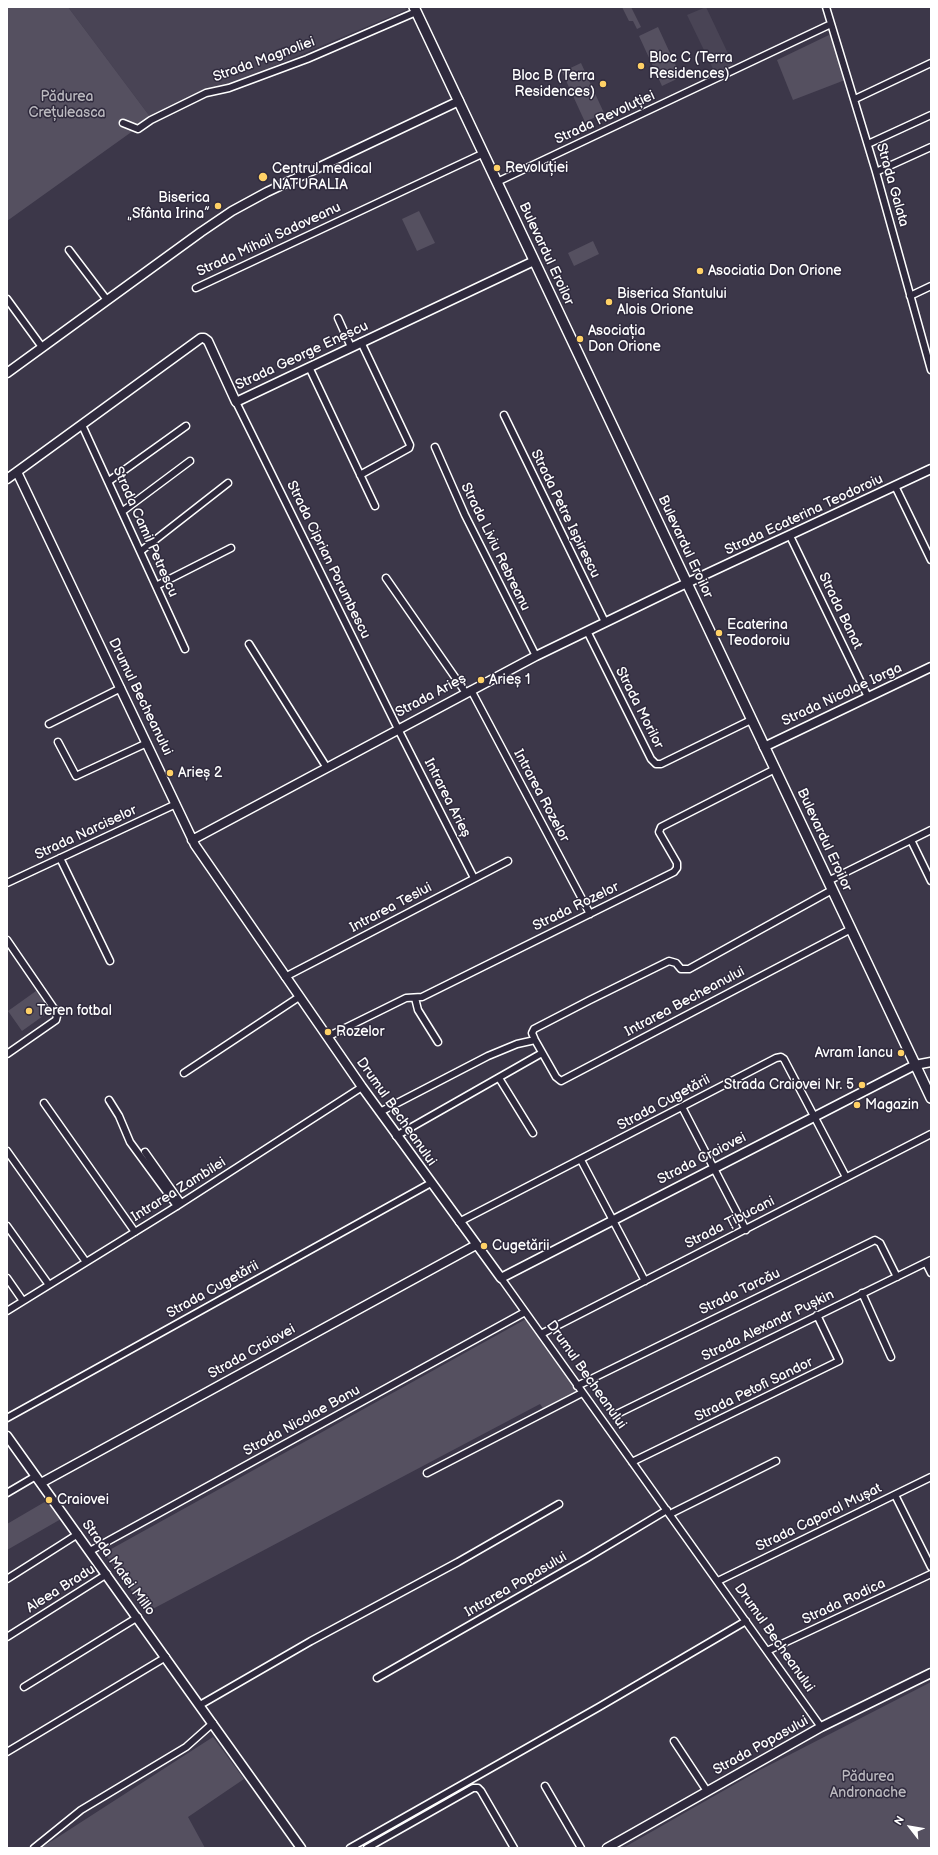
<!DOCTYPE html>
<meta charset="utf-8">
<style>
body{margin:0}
#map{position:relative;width:938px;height:1855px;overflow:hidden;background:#3c3749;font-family:"Balsamiq Sans",sans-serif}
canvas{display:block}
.frame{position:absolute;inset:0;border:8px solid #fff;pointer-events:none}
.north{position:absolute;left:890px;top:1807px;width:40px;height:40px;-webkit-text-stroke:3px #2f2a3d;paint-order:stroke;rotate:301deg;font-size:11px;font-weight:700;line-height:16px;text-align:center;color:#fff}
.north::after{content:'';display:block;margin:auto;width:14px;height:18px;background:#fff;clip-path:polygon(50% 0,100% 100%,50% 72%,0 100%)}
</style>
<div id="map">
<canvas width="938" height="1855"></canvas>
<div class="frame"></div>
<div class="north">N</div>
</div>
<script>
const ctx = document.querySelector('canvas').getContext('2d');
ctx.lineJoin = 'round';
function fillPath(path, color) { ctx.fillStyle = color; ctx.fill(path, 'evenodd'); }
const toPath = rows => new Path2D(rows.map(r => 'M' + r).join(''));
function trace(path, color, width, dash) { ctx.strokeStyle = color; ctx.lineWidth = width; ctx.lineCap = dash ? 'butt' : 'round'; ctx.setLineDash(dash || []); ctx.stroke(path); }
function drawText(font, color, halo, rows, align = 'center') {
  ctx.font = font + ' "Balsamiq Sans",sans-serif'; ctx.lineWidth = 3; ctx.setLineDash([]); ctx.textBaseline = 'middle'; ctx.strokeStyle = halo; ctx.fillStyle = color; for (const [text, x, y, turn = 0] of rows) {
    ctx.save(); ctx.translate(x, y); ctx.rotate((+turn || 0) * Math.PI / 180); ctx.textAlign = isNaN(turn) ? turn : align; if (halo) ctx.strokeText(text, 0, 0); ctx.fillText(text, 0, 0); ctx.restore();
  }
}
const built = toPath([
 [68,7,405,7,406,10,151,118],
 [706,7,734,66,716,75,687,15]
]);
const green = toPath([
 [7,7,68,7,151,118,7,221],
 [622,7,631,7,641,27,637,29,633,21,629,21],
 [658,27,681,77,662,86,639,36],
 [831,34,845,80,793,100,777,60],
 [581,63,604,113,585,122,562,72],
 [419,211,435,243,417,251,402,219],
 [593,241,599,254,574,266,568,253],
 [36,991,50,1011,22,1031,8,1011],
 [526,1319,580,1393,545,1411,540,1404,147,1612,104,1553],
 [48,1500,61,1519,7,1550,7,1524],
 [931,1682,931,1848,623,1848,758,1771],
 [213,1737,244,1779,188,1817,205,1848,41,1848]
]);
const minor = toPath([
 [826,7,876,172,931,370],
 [855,99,931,63],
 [123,123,138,129,151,120,206,93,229,88,307,59,416,12],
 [868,144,931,115],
 [876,172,931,147],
 [497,182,831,24],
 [69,250,107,300],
 [196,288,484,153],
 [910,296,931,286],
 [7,299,42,347],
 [338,318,351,347],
 [309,367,375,506],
 [236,402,398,729,474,878],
 [504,415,605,622],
 [82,425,185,649],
 [435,447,465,515,536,656],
 [360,475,409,448,410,445,361,342],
 [109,481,186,426],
 [895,486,931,560],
 [123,511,190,461],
 [790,536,868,697],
 [141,551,228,483],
 [386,578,466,693],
 [156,586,231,548],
 [587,631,651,759,656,764,661,764,751,720],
 [249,644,327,768],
 [471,690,590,914],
 [49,724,121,688],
 [58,742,76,776,147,743],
 [911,840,931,881],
 [60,858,110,961],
 [828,881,931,830],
 [7,883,176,804],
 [832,890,689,969,681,969,676,963,669,961,590,1000,534,1029,532,1033,535,1040,556,1077,561,1081,851,929],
 [7,940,55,1010,57,1016,56,1020,7,1054],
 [285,977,508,861],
 [415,998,418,1010,438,1042],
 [327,1037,406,998,422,997,674,872,677,868,677,863,659,832,661,827,775,769],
 [184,1073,299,997],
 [499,1078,533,1133],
 [109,1100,119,1116,130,1142,177,1206],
 [44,1103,135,1232],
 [682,1107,746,1230],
 [380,1112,488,1056,517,1044,535,1040],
 [396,1136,542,1053],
 [7,1151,86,1262],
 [145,1152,181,1203],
 [581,1160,645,1281],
 [459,1222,776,1058,781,1057,784,1059,846,1177],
 [7,1226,49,1285],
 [926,1263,931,1273],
 [7,1278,23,1301],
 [501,1278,821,1727],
 [862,1293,891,1357],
 [7,1311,177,1206,362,1087],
 [541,1334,931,1134],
 [577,1386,875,1240,880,1243,897,1277],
 [617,1414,931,1260],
 [7,1418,431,1183],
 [632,1462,839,1361,817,1315],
 [427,1473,582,1393],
 [7,1493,36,1476],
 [895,1495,931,1567],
 [670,1514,776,1461],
 [90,1551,525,1312],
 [7,1579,78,1534],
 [718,1581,931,1477],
 [7,1637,107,1574],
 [767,1651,931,1574],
 [377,1678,587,1558,667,1510],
 [24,1687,138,1617],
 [200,1705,311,1641,458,1562,559,1504],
 [674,1741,707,1791],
 [7,1752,166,1657],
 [545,1786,581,1848],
 [34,1848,81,1810,186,1747,213,1723],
 [350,1848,599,1707,746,1621],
 [367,1848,473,1788,478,1788,481,1791,514,1848]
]);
const tertiary = toPath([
 [7,373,201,232,232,211,267,192,459,101],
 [17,472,195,845,362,1087,501,1278,915,1065,931,1062],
 [7,479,201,338,204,338,208,341,236,402,534,261],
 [764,747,931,667],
 [192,840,536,656,672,590,931,469],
 [7,1436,301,1848],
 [41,1483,476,1245],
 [607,1848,821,1727,931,1673]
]);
const secondary = toPath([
 [414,7,931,1098]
]);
const markers = [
 [641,66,4,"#ffd166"],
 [603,84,4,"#ffd166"],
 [497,168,4,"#ffd166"],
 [263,177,5,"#ffd166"],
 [218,206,4,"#ffd166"],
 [700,271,4,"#ffd166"],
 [609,302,4,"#ffd166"],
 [580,339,4,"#ffd166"],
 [719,633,4,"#ffd166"],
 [481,680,4,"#ffd166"],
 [170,773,4,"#ffd166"],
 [29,1011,4,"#ffd166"],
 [328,1032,4,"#ffd166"],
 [901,1053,4,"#ffd166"],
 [862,1085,4,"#ffd166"],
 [857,1105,4,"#ffd166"],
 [484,1246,4,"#ffd166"],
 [49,1500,4,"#ffd166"]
];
const poiNames = [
 ["Bloc C (Terra",649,58],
 ["Residences)",649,74],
 ["Bloc B (Terra",595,76,"right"],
 ["Residences)",595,92,"right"],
 ["Revoluției",505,168],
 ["Centrul medical",272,169],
 ["NATURALIA",272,185],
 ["Biserica",210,198,"right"],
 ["„Sfânta Irina”",210,214,"right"],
 ["Asociatia Don Orione",708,271],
 ["Biserica Sfantului",617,294],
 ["Alois Orione",617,310],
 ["Asociația",588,331],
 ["Don Orione",588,347],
 ["Ecaterina",727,625],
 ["Teodoroiu",727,641],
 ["Arieș 1",489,680],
 ["Arieș 2",178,773],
 ["Teren fotbal",37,1011],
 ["Rozelor",336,1032],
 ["Avram Iancu",893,1053,"right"],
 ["Strada Craiovei Nr. 5",854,1085,"right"],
 ["Magazin",865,1105],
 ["Cugetării",492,1246],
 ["Craiovei",57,1500]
];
const streetNames = [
 ["Strada Magnoliei",264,60,-20],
 ["Strada Revoluției",605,118,-25],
 ["Strada Galata",892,185,74],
 ["Strada Mihail Sadoveanu",269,240,-25],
 ["Bulevardul Eroilor",546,254,65],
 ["Strada George Enescu",302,356,-25],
 ["Strada Petre Ispirescu",565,514,64],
 ["Strada Ecaterina Teodoroiu",804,515,-25],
 ["Strada Camil Petrescu",145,532,66],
 ["Strada Liviu Rebreanu",495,547,64],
 ["Bulevardul Eroilor",685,547,65],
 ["Strada Ciprian Porumbescu",328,560,64],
 ["Strada Banat",840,611,64],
 ["Strada Nicolae Iorga",842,695,-25],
 ["Strada Arieș",431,696,-28],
 ["Drumul Becheanului",140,697,64],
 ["Strada Morilor",639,708,63],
 ["Intrarea Rozelor",541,796,62],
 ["Intrarea Arieș",447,798,63],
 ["Strada Narciselor",86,833,-25],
 ["Bulevardul Eroilor",824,840,65],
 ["Strada Rozelor",576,907,-26],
 ["Intrarea Teslui",391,908,-28],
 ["Intrarea Becheanului",685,1002,-28],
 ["Strada Cugetării",664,1103,-28],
 ["Drumul Becheanului",396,1112,55],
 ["Strada Craiovei",702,1159,-27],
 ["Intrarea Zambilei",179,1190,-32],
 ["Strada Țibucani",730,1223,-27],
 ["Strada Cugetării",213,1290,-29],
 ["Strada Tarcău",740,1292,-26],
 ["Strada Alexandr Pușkin",768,1326,-26],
 ["Strada Craiovei",252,1352,-29],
 ["Drumul Becheanului",586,1375,55],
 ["Strada Petofi Sandor",754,1390,-26],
 ["Strada Nicolae Banu",302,1421,-29],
 ["Strada Caporal Mușat",819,1518,-26],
 ["Strada Matei Millo",118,1568,54],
 ["Intrarea Popasului",516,1585,-30],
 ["Aleea Bradu",61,1589,-32],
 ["Strada Rodica",844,1602,-25],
 ["Drumul Becheanului",774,1638,55],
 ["Strada Popasului",761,1746,-29]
];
const parkNames = [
 ["Pădurea",67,97],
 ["Crețuleasca",67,113],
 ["Pădurea",868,1777],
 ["Andronache",868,1793]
];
fillPath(built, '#494455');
fillPath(green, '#555060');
trace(minor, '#fff', 9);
trace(tertiary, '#fff', 11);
trace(secondary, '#fff', 12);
trace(minor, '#2f2a3d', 6);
trace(tertiary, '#2f2a3d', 8);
trace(secondary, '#2f2a3d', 9);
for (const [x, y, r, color] of markers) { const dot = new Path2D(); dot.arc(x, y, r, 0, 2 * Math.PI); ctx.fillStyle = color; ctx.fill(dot); trace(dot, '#2f2a3d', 1.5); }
drawText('14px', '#fff', '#2f2a3d', poiNames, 'left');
drawText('14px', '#fff', '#2f2a3d', streetNames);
drawText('14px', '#bbb9bf', '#2f2a3d', parkNames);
</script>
